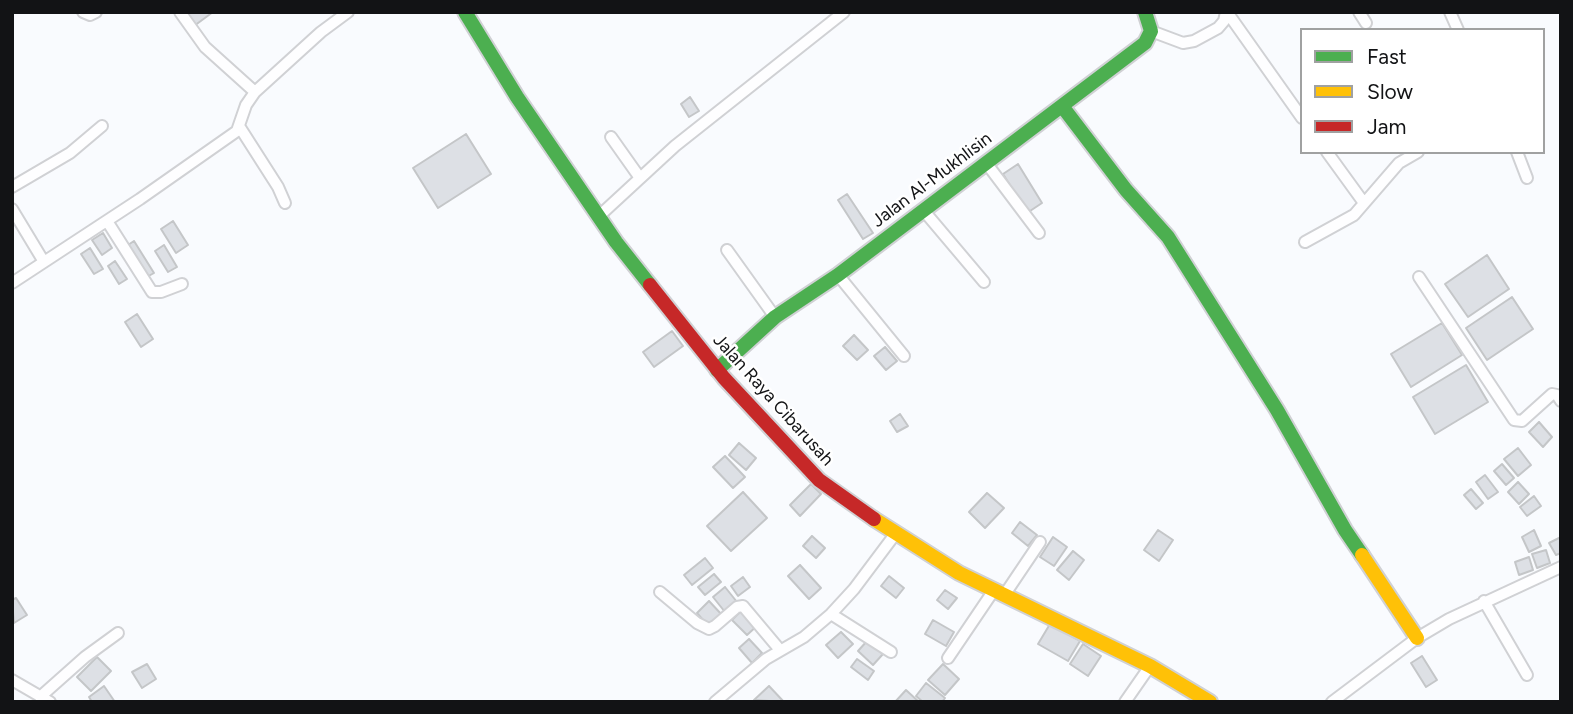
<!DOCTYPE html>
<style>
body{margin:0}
#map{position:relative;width:1573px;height:714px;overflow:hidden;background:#f9fbfe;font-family:Figtree,sans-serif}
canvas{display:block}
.frame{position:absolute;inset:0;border:14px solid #121315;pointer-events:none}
.legend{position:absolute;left:1300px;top:28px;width:245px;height:126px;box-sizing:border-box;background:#fff;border:2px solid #a0a1a1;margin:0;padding:9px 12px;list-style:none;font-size:21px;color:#121315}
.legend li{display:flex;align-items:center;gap:14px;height:35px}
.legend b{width:35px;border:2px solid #a0a1a1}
</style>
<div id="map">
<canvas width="1573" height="714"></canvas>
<div class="frame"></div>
<ul class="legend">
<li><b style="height:9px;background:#4caf50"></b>Fast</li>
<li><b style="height:9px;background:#ffc107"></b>Slow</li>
<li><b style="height:9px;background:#c62828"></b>Jam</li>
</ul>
</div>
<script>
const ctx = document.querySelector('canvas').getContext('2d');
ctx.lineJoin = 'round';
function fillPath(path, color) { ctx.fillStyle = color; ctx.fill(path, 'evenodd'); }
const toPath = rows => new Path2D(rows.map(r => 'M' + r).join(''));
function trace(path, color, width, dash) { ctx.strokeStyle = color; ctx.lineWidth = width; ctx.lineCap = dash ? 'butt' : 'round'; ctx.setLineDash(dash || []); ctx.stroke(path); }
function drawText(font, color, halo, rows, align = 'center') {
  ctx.font = font + ' Figtree,sans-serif'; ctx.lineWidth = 5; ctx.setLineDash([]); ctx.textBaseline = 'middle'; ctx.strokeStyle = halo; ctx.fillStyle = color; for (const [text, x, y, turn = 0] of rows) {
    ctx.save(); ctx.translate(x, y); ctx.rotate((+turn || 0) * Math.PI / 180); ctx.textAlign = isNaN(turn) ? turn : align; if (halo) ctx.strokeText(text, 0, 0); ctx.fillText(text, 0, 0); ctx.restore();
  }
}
const building = toPath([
 [184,12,213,12,194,26,184,12],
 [690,97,699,111,689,117,681,104,690,97],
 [466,134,491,174,438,208,413,168,466,134],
 [1018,164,1042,203,1027,213,1003,174,1018,164],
 [847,194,873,233,863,239,838,200,847,194],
 [173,221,188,245,176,253,161,229,173,221],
 [103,233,112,248,102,255,92,240,103,233],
 [134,241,154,273,145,278,125,247,134,241],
 [164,245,177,267,168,272,155,251,164,245],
 [90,248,103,269,94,274,81,254,90,248],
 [1487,255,1509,289,1468,317,1445,284,1487,255],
 [115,261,127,279,119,284,108,266,115,261],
 [1512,297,1533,329,1487,360,1466,328,1512,297],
 [137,314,153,339,141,347,125,322,137,314],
 [1442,323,1462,355,1411,387,1391,354,1442,323],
 [672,331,683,346,654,367,643,352,672,331],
 [854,335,868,350,857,360,843,346,854,335],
 [885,347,897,361,886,370,874,356,885,347],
 [1466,365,1488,402,1435,434,1413,397,1466,365],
 [900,414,908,426,897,432,890,421,900,414],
 [1539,422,1552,437,1543,447,1529,432,1539,422],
 [739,443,756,458,746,470,729,455,739,443],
 [1518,448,1531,465,1518,476,1504,459,1518,448],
 [725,456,745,477,733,488,713,467,725,456],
 [1502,464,1514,478,1506,485,1494,471,1502,464],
 [1485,475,1498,492,1488,499,1476,482,1485,475],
 [1518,482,1529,494,1519,504,1508,492,1518,482],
 [811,484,821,494,800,516,790,505,811,484],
 [1471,489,1483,503,1476,509,1464,495,1471,489],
 [743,492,767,518,731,551,707,526,743,492],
 [987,493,1004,508,985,528,969,512,987,493],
 [1534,496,1541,506,1527,516,1520,507,1534,496],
 [1020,522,1037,535,1028,546,1012,533,1020,522],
 [1158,530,1173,540,1159,561,1144,550,1158,530],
 [1534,530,1541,546,1529,552,1522,537,1534,530],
 [812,536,825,548,816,558,803,546,812,536],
 [1053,537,1067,547,1054,566,1040,557,1053,537],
 [1561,537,1561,553,1556,555,1549,543,1561,537],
 [1546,550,1550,563,1537,568,1532,554,1546,550],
 [1073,551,1084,560,1069,580,1057,570,1073,551],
 [1529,557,1533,570,1519,575,1515,562,1529,557],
 [705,558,713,568,692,585,684,575,705,558],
 [800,565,821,588,809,599,788,576,800,565],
 [714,574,721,582,705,595,698,587,714,574],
 [889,576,904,588,896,598,881,586,889,576],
 [743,577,750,587,738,596,731,586,743,577],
 [725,587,737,602,725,612,713,597,725,587],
 [945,590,957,598,948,609,937,600,945,590],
 [16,598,27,615,14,623,12,600,16,598],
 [709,601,722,615,709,627,697,613,709,601],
 [744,608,759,624,747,635,732,620,744,608],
 [933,620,954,632,946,646,925,634,933,620],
 [1050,624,1080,641,1068,661,1038,644,1050,624],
 [841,632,853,644,838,658,826,645,841,632],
 [749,639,762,653,752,663,739,648,749,639],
 [867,641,883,654,873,665,858,651,867,641],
 [1083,644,1101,656,1088,676,1070,664,1083,644],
 [1422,656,1437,680,1426,687,1411,663,1422,656],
 [97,657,111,671,91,691,77,677,97,657],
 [857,659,874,671,868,680,851,667,857,659],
 [147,664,156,679,142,688,132,672,147,664],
 [943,664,959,679,945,695,928,680,943,664],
 [926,683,945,698,942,702,923,702,916,696,926,683],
 [104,686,115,702,92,702,89,697,104,686],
 [769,686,784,702,754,700,769,686],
 [906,690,919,702,895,702,906,690]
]);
const street = toPath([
 [83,12,90,15,96,12],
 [180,12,205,47,255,92],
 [1227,12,1302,118],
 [1359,12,1366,23],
 [1450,12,1458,30],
 [1151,31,1183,43,1194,41,1218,28,1224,21,1226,12],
 [239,126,278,187,285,203],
 [611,137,640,178],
 [1327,152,1364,203],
 [1517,152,1527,178],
 [987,164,1039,233],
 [12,187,70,153,102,126],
 [12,209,44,262],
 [924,211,984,282],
 [598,217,675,146,844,12],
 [107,221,152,292,161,292,182,284],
 [1305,242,1354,215,1399,163,1418,152],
 [727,250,775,317],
 [838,275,904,356],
 [1419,277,1514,420,1522,421,1552,394,1557,395,1561,401],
 [12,283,140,199,237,131,246,105,255,92,321,32,348,12],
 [660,592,697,623,709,629,715,626,737,607,743,606,780,650],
 [1005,594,1040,542],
 [1484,601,1527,675],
 [831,614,891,652],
 [948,658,994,590],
 [12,680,50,702],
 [40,697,85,657,118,633],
 [715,702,766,659,804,637,831,614,854,589,896,533],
 [1125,702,1150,666],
 [1332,702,1417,638,1449,619,1561,567]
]);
const fast = toPath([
 [465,12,517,97,616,242,650,285],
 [1062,106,1126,190,1168,237,1277,410,1345,530,1362,555],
 [717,370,775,317,838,275,1145,43,1151,31,1145,12]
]);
const slow = toPath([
 [874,519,959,573,1150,666,1210,702],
 [1362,555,1417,638]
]);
const jam = toPath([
 [650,285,724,378,819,480,874,519]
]);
const streetNames = [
 ["Jalan Al-Mukhlisin",932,180,-37],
 ["Jalan Raya Cibarusah",773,400,48]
];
fillPath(building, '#dde0e5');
trace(building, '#c4c6c8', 2);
trace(street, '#d0d1d4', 14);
trace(fast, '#d0d1d4', 18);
trace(slow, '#d0d1d4', 18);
trace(jam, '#d0d1d4', 18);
trace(street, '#fefeff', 10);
trace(fast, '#4caf50', 14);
trace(slow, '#ffc107', 14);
trace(jam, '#c62828', 14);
drawText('18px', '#121315', '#fff', streetNames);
</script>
